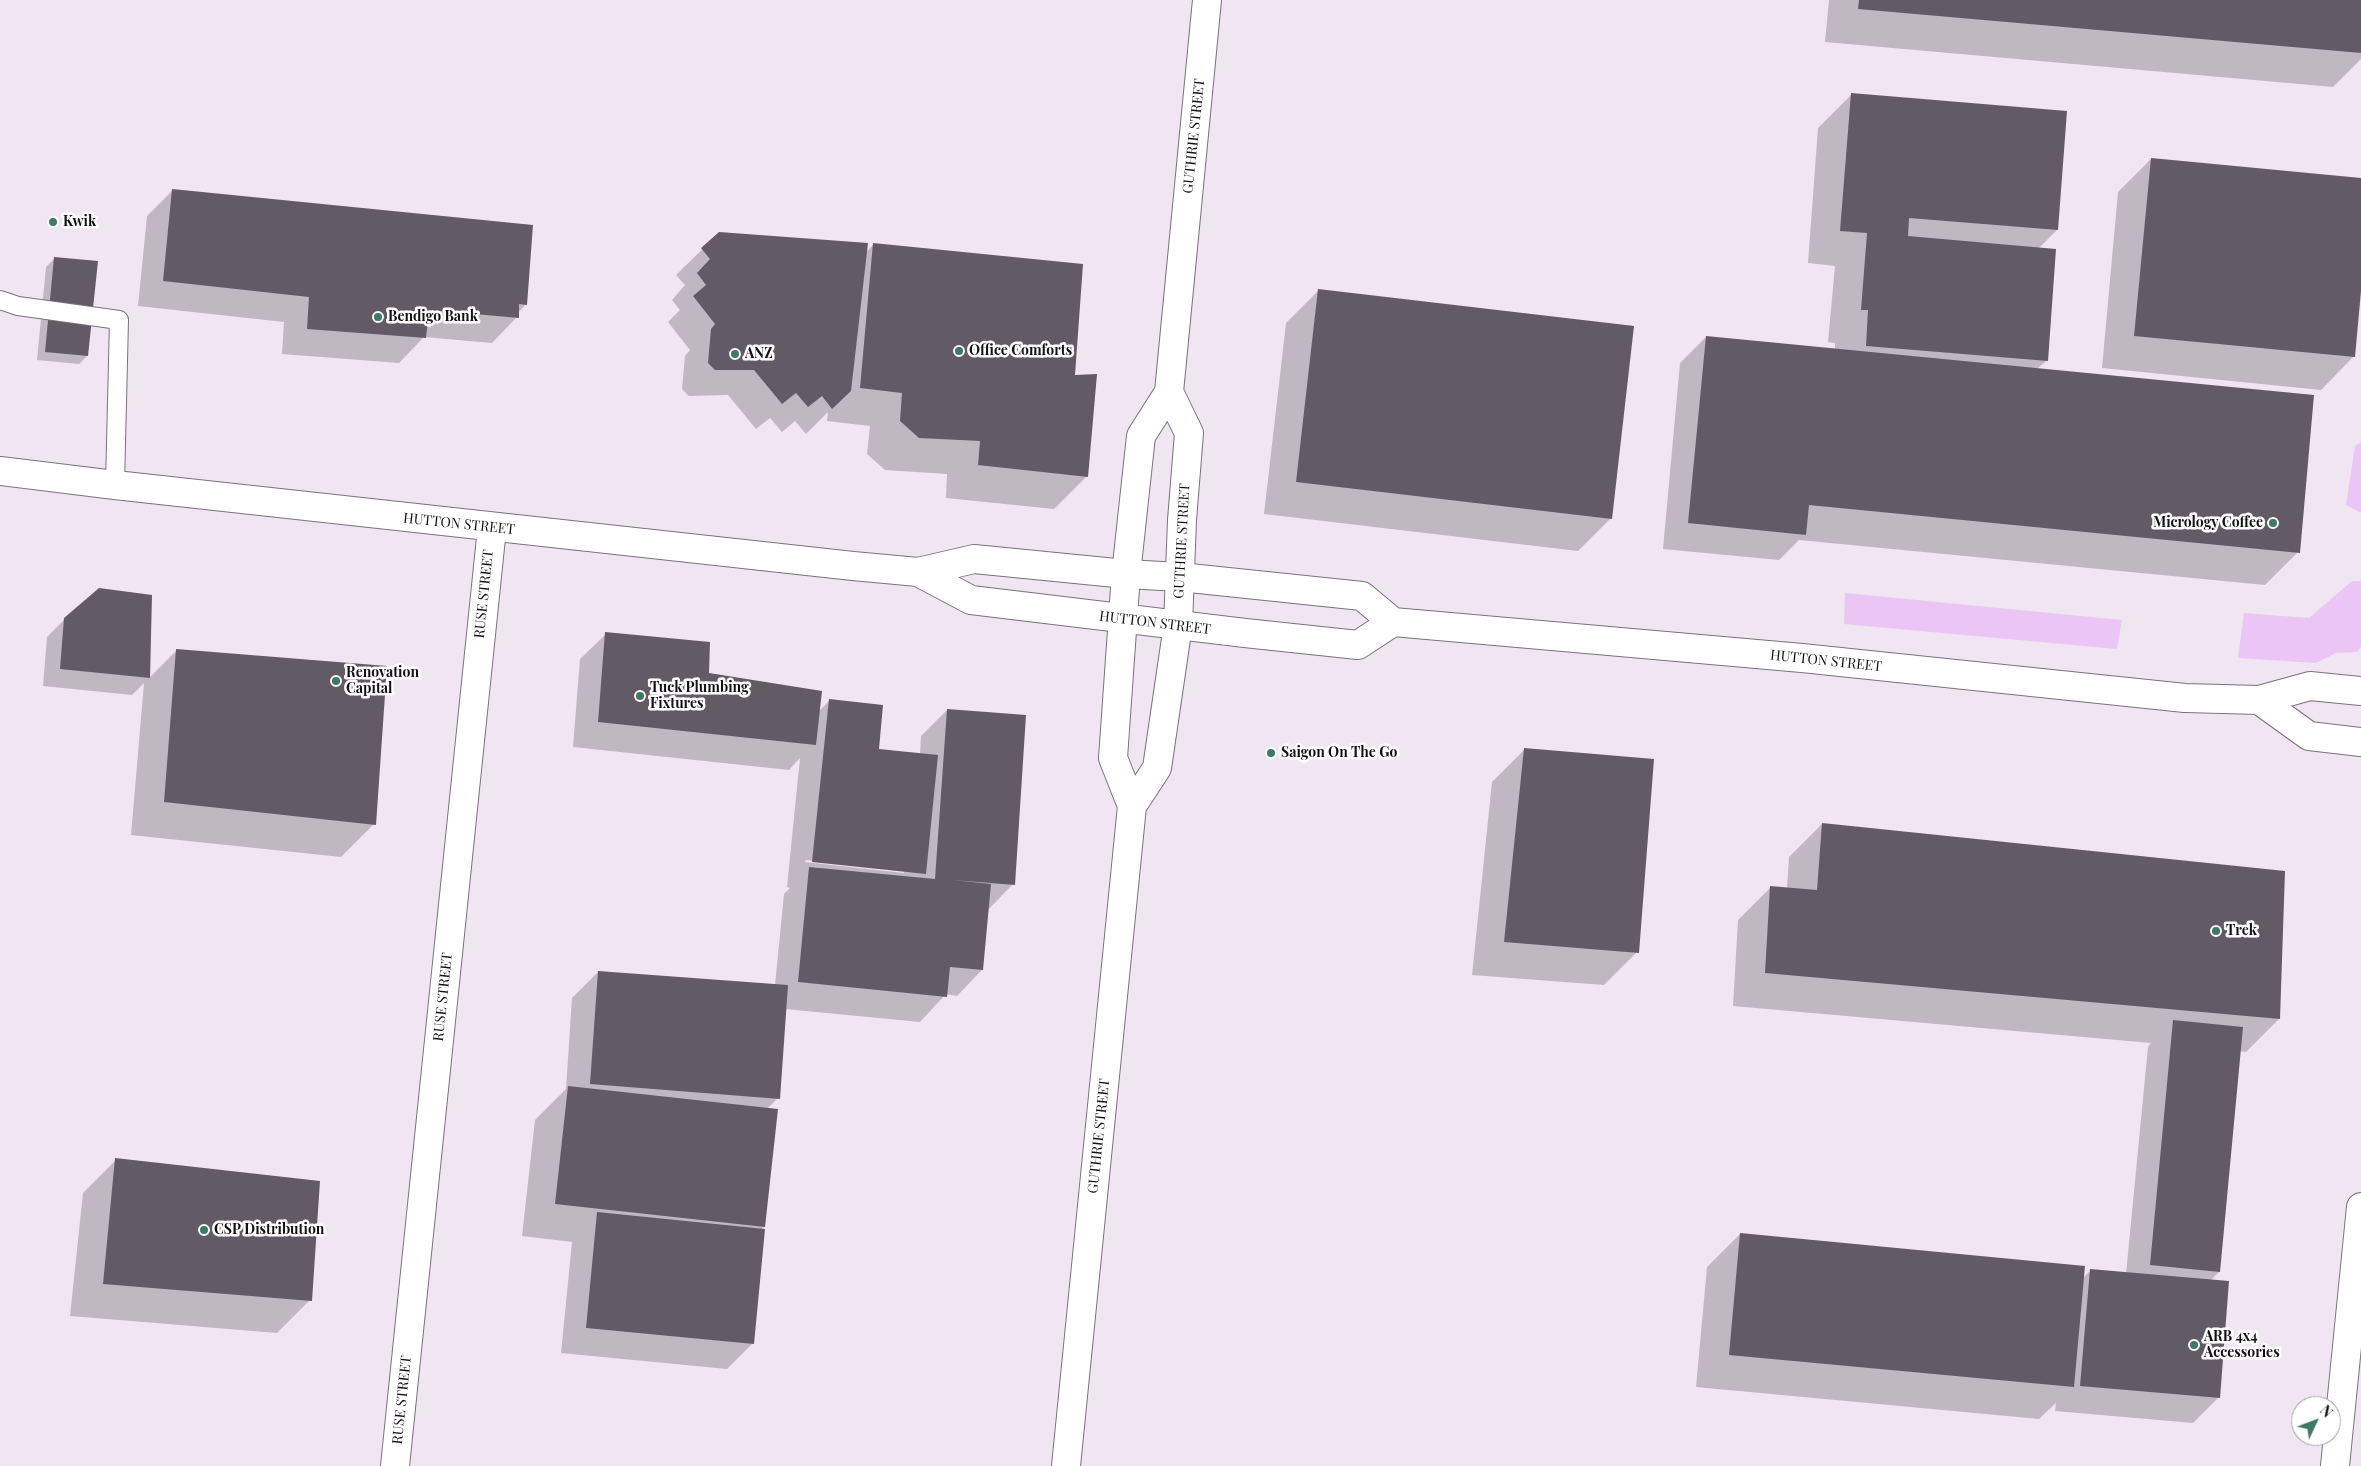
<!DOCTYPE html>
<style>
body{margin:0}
#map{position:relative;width:2361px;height:1466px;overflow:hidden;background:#efe6f1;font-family:"Playfair Display",serif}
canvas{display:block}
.north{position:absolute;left:2291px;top:1396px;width:50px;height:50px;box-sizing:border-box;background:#fff;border:1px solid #a19fa1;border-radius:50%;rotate:47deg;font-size:14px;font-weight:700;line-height:20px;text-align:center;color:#131014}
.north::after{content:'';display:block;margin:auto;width:18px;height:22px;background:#3d7964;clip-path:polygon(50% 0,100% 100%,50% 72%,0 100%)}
</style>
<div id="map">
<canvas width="2361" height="1466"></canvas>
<div class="north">N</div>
</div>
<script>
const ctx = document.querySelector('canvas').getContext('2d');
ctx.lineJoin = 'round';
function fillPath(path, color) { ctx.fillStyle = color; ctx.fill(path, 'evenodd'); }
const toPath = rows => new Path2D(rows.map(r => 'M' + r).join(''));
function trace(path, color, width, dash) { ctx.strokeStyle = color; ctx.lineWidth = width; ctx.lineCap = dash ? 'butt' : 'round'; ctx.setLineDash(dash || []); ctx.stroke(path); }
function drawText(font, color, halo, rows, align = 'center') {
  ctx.font = font + ' "Playfair Display",serif'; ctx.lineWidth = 5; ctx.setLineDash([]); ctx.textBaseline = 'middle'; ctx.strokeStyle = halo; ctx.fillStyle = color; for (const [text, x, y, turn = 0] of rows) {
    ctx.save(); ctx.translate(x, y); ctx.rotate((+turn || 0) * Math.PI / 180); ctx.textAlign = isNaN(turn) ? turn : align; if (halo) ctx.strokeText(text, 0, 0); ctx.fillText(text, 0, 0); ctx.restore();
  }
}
const green = toPath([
 [2361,442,2361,513,2346,505,2355,446],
 [2352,581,2361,581,2361,646,2357,652,2336,653,2316,663,2238,658,2244,613,2309,618],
 [1845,593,2122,620,2117,649,1844,624]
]);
const shadow = toPath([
 [1829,0,2361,0,2361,59,2333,87,1825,42],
 [1852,94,2057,230,2038,249,2046,361,2037,369,2298,552,2265,585,1799,540,1779,560,1663,549,1680,363,1706,337,1835,350,1835,343,1828,342,1835,266,1808,263,1818,128],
 [2151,159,2361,179,2361,278,2354,356,2321,390,2102,368,2118,192],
 [173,190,526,304,518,313,517,317,492,343,424,337,399,363,282,354,284,322,138,306,147,216],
 [719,233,865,253,874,244,1073,376,1087,476,1054,509,946,498,947,474,885,470,867,454,870,426,827,421,828,412,806,434,795,421,782,432,770,418,756,429,728,395,689,396,682,389,685,356,690,350,668,322,680,310,672,300,685,285,676,275],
 [55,258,87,356,79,364,37,360,46,267],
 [1319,290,1611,518,1578,551,1264,514,1286,323],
 [65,619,149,678,177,650,374,824,341,857,131,835,144,683,132,695,43,686,47,637],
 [606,634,708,674,819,711,829,701,877,750,920,755,921,736,947,710,1013,884,988,910,982,970,957,996,946,994,920,1022,785,1009,778,1098,767,1109,764,1227,761,1230,753,1343,727,1369,561,1353,572,1242,522,1236,535,1120,566,1089,572,998,598,972,775,985,784,894,790,888,787,887,800,758,789,770,573,747,580,659],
 [806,860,904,870,904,873,805,862],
 [1525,749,1637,952,1604,985,1472,975,1492,782],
 [1822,824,2279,1019,2246,1052,2240,1051,2219,1272,2210,1281,2218,1398,2193,1423,2055,1411,2056,1403,2039,1419,1696,1387,1707,1267,1740,1234,2082,1279,2090,1271,2126,1274,2148,1047,2151,1043,1733,1006,1738,920,1771,887,1787,888,1789,857],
 [116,1160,310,1300,277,1333,70,1316,83,1193]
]);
const building = toPath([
 [1859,0,2361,0,2361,53,1858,9],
 [1851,93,2067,111,2058,230,1909,218,1908,236,2056,249,2048,361,1866,346,1868,310,1861,310,1867,233,1840,231],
 [2151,158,2361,178,2361,291,2355,357,2134,336],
 [172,189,533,225,527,305,519,304,519,318,429,310,426,338,307,329,309,297,163,281],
 [719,232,868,243,851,391,832,409,822,396,808,407,796,393,782,404,754,370,715,370,708,363,711,329,715,324,693,296,706,285,697,273,710,259,701,248],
 [873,243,1083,264,1075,375,1097,374,1088,477,978,465,980,441,919,438,900,421,902,393,860,388],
 [54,257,98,261,88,356,45,352],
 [1318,289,1634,326,1612,519,1296,482],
 [1706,336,2314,395,2300,553,1809,505,1806,535,1688,523],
 [99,588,152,595,150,678,60,669,64,618],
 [605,632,710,642,709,673,822,691,816,745,598,722],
 [176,649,387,666,376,825,164,802],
 [829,699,883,705,879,749,938,755,926,874,812,862],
 [947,709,1026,715,1015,885,953,880,991,884,983,970,950,967,947,997,798,982,809,867,935,879],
 [1524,748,1654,759,1639,953,1504,942],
 [1822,823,2285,871,2280,1019,1765,973,1770,886,1817,890],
 [598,971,788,985,780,1099,590,1084],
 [2173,1020,2243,1027,2220,1272,2150,1265],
 [568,1086,778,1109,765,1227,555,1204],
 [115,1158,320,1181,312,1301,103,1284],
 [597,1212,765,1229,754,1344,586,1328],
 [1740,1233,2085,1266,2074,1387,1729,1355],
 [2090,1269,2229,1281,2220,1398,2080,1386]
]);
const lane = toPath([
 [0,300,18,306,119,320,115,485]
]);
const street = toPath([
 [1132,806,1157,768,1178,625,1182,520,1189,433,1169,392],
 [395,1466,492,528],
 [1066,1466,1132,806,1113,758,1126,574,1141,436,1169,392,1207,0],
 [2335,1466,2361,1207]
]);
const primary = toPath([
 [0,471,115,485,853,566,918,572,974,559,1126,574,1180,577,1362,596,1393,622,1802,658,2185,698,2259,700,2310,686,2361,691],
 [918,572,971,600,1245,633,1358,645,1393,622],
 [2259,700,2309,736,2361,742]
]);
const markers = [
 [53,222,5,"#3d7964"],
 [378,317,5,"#3d7964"],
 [959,351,5,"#3d7964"],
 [735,354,5,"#3d7964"],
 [2273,523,5,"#3d7964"],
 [336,681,5,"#3d7964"],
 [640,696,5,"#3d7964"],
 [1271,753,5,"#3d7964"],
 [2216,931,5,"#3d7964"],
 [204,1230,5,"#3d7964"],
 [2194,1345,5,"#3d7964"]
];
const streetNames = [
 ["GUTHRIE STREET",1194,136,-84],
 ["HUTTON STREET",459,524,6],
 ["GUTHRIE STREET",1182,541,-87],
 ["RUSE STREET",484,594,-84],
 ["HUTTON STREET",1155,623,7],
 ["HUTTON STREET",1826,661,6],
 ["RUSE STREET",443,997,-84],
 ["GUTHRIE STREET",1099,1136,-84],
 ["RUSE STREET",402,1400,-84]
];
const poiNames = [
 ["Kwik",63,222],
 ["Bendigo Bank",388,317],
 ["Office Comforts",969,351],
 ["ANZ",745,354],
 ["Micrology Coffee",2263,523,"right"],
 ["Renovation",346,673],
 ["Capital",346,689],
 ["Tuck Plumbing",650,688],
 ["Fixtures",650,704],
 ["Saigon On The Go",1281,753],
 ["Trek",2226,931],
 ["CSP Distribution",214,1230],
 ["ARB 4x4",2204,1337],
 ["Accessories",2204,1353]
];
fillPath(green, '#ebc5f6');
fillPath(shadow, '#0003');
fillPath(building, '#625a64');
trace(lane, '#7a727c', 20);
trace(street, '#7a727c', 30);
trace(primary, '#7a727c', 30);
trace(lane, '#fff', 18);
trace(street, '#fff', 28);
trace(primary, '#fff', 28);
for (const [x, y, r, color] of markers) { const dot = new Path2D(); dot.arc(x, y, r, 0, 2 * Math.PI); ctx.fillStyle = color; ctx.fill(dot); trace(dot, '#fff', 2); }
drawText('14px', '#131014', '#fff', streetNames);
drawText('bold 14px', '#131014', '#fff', poiNames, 'left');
</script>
